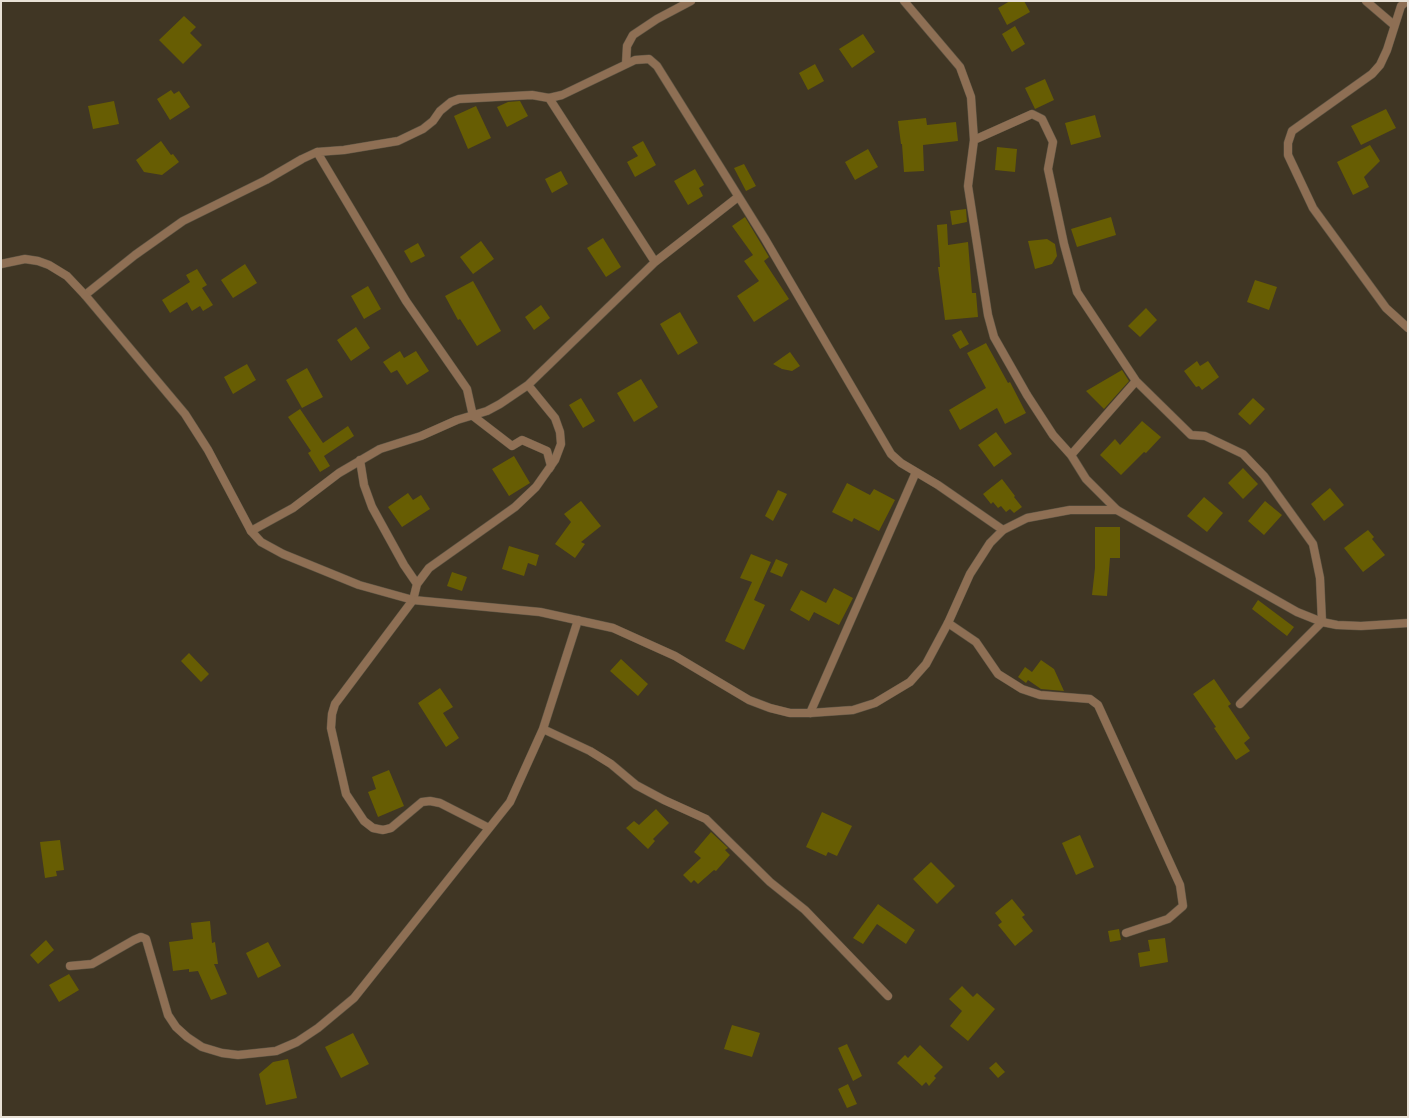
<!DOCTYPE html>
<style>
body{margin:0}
#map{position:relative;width:1409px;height:1118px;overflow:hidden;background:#403624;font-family:"Roboto Condensed",sans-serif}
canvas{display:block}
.frame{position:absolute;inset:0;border:2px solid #e8e1d6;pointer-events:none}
</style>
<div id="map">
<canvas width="1409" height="1118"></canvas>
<div class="frame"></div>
</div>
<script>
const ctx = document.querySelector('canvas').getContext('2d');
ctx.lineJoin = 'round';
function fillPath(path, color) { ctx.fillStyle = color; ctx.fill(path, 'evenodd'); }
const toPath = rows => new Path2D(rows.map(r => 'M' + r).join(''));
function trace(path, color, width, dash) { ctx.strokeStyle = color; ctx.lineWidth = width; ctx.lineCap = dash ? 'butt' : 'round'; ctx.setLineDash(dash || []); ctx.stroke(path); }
const building = toPath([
 [1010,1,1024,1,1030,12,1007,25,998,8],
 [184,16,196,27,190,33,202,45,183,64,159,40],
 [1015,26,1025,44,1012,52,1002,34],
 [863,34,875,52,852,68,839,49],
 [815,64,824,81,808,90,799,73],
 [1045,79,1054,100,1035,109,1025,88],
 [171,90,174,94,179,91,190,107,170,120,157,99],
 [114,101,119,124,93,129,88,106],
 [520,101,528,116,507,127,497,107,508,102],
 [476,106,491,138,468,149,454,116],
 [1386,109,1396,128,1361,145,1351,126],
 [1095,115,1101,137,1071,145,1065,123],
 [926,118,927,125,956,122,958,141,923,145,924,171,904,172,902,144,901,144,898,121],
 [161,141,171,155,173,154,179,162,162,175,144,172,136,160],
 [643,141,656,165,635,177,627,162,638,156,632,147],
 [1370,145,1380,161,1364,177,1369,187,1353,195,1337,162],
 [997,147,1017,149,1015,172,995,170],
 [868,149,878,167,855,180,845,162],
 [744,164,756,186,746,191,734,168],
 [695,169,704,185,699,188,703,196,688,205,674,181],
 [561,171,568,184,552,193,545,179],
 [966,209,967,222,952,225,950,211],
 [745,217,769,257,764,261,789,299,754,322,737,296,759,281,744,261,753,255,732,226],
 [1111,217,1116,235,1077,247,1071,229],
 [947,224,948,245,968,242,972,293,976,293,978,317,945,320,938,267,940,267,937,225],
 [603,238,621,267,606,277,587,248],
 [1047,239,1055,244,1057,256,1052,264,1035,269,1028,241],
 [481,241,494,259,473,274,460,257],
 [418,243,425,256,411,263,404,251],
 [245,264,257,283,233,298,221,280],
 [197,269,207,285,202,288,213,305,203,311,200,306,192,311,187,302,170,313,162,300,190,282,186,275],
 [1255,280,1277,287,1269,310,1247,302],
 [473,281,501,331,477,346,460,319,458,320,445,296],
 [368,286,381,309,364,319,351,296],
 [541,305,550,318,534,330,525,317],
 [1146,308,1157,320,1140,337,1128,326],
 [680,312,698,343,678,355,660,324],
 [356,327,370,348,351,361,337,340],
 [961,330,969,344,960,349,952,335],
 [986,343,1008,383,1010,382,1026,413,1005,424,997,408,960,430,949,410,986,388,967,353],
 [400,351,404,358,416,351,429,371,407,385,397,370,391,373,383,362],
 [790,352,800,366,792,371,782,369,773,364],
 [1197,361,1200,366,1208,361,1219,377,1202,390,1199,386,1196,387,1184,371],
 [247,364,256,380,233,394,224,377],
 [307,368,323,397,302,408,286,380],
 [1122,370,1129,381,1104,409,1086,391],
 [641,379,658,407,634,422,617,393],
 [581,398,595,421,583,428,569,405],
 [1253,398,1265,409,1250,425,1238,414],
 [300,409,323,443,348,426,354,436,324,456,330,466,320,472,308,453,311,451,288,417],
 [1142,421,1161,437,1146,453,1144,452,1121,475,1100,455,1115,439,1120,445],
 [996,432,1012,454,994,467,978,445],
 [514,456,530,483,509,496,492,469],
 [1243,468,1258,484,1243,499,1228,483],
 [1002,479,1015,496,1014,497,1022,507,1014,513,1010,509,1006,512,1001,506,998,508,993,502,991,504,983,494],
 [847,483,870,495,874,489,895,500,879,531,854,518,852,522,832,512],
 [1330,488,1344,505,1324,521,1311,504],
 [778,490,787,494,773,521,765,516],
 [408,493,413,500,421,495,430,509,402,527,388,507],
 [1204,497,1223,513,1207,532,1187,516],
 [581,501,601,526,581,542,585,544,575,558,555,544,571,522,564,514],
 [1265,501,1282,515,1264,535,1248,521],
 [1095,527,1120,527,1120,558,1110,558,1107,596,1092,595,1095,568],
 [1368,530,1374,537,1372,539,1385,555,1363,572,1344,548],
 [509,546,539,555,536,566,528,563,524,576,502,569],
 [751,554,771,562,754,600,765,605,744,650,725,641,752,582,740,578],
 [776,559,788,564,782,577,770,572],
 [452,572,467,577,462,591,447,586],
 [834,588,853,598,839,625,814,612,809,621,790,610,801,590,826,603],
 [1258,600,1294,627,1287,636,1252,609],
 [189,653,209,674,201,682,181,661],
 [621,659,648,684,638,696,610,671],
 [1041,660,1054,669,1064,691,1041,689,1028,680,1026,683,1018,677,1025,667,1032,672],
 [1214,679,1231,704,1228,706,1250,738,1244,743,1250,751,1236,760,1214,728,1216,727,1193,694],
 [440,688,453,707,443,713,459,738,446,747,418,703],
 [389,770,404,806,378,817,368,792,376,789,372,777],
 [656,809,669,823,653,839,655,841,648,849,626,828,634,821,639,825],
 [822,812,852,826,837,856,828,852,826,856,806,847],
 [711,832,728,848,725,850,730,855,716,871,714,870,698,884,694,880,691,883,683,875,701,858,694,852],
 [1080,835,1094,867,1076,875,1062,843],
 [60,840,64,870,56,871,57,876,45,878,40,842],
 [931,862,955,886,937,904,913,879],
 [1012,899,1025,915,1022,917,1033,931,1015,946,998,925,1002,922,995,913],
 [878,904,915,930,906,944,877,924,863,944,853,938],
 [210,921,212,943,215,942,218,964,214,964,227,994,211,1000,198,971,189,972,189,969,173,971,169,942,193,939,191,923],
 [1119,929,1121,940,1110,942,1108,931],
 [1165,938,1168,962,1140,967,1138,953,1150,951,1148,940],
 [46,940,54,950,38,964,30,955],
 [268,942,281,966,258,978,246,953],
 [69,974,79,990,59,1002,49,985],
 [962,986,973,997,977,993,995,1009,968,1041,950,1026,962,1011,949,999],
 [732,1025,760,1033,752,1057,724,1049],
 [353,1033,369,1064,341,1078,325,1047],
 [847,1044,862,1076,853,1081,838,1048],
 [920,1045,943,1067,934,1076,936,1078,929,1086,926,1082,922,1086,897,1063,905,1055,908,1058],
 [288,1059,297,1098,266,1105,259,1074,273,1062],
 [996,1062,1005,1072,998,1078,989,1068],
 [848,1084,857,1104,847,1108,838,1089]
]);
const minor = toPath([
 [904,1,960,67,971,97,974,140,968,186,988,315,994,337,1027,395,1053,435,1071,455,1086,479,1117,510],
 [1366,1,1394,25],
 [1407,1,1401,6,1387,50,1380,65,1372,74,1292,131,1288,143,1288,155,1313,208,1386,308,1408,328],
 [626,64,627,46,633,35,657,19,691,1],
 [549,98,655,262],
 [974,140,1032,114,1042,119,1053,142,1048,169,1064,244,1077,292,1136,381,1191,435,1205,436,1243,454,1264,476,1313,544,1320,578,1322,622,1240,704],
 [317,152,406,301,467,389,473,416,512,446,522,440,547,451,551,466,549,469],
 [85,295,135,255,183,221,266,180,302,159,317,152,344,150,398,141,423,129,433,121,440,111,451,102,459,99,532,95,549,98,562,95,635,60,649,59,657,66,765,239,891,454,901,463,938,485,1003,530],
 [1071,455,1136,381],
 [360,460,364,485,372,507,404,565,417,584],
 [251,531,293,508,339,473,380,449,421,436,457,420,487,411,500,404,528,385,655,262,738,197],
 [948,623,976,642,998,674,1022,689,1040,695,1090,699,1098,705,1180,885,1183,906,1168,919,1126,933],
 [810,713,916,472],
 [543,729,590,751,611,764,636,785,664,800,706,819,770,882,805,910,888,996],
 [489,828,440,803,430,801,422,802,391,828,383,830,373,828,364,821,346,794,331,728,332,714,335,704,413,600,417,584,429,568,515,507,536,487,555,460,561,444,560,432,555,418,528,385],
 [70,966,92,964,134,940,141,937,146,939,168,1015,176,1027,187,1037,202,1047,222,1053,238,1055,276,1051,297,1042,318,1028,354,998,510,802,543,729,578,620]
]);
const tertiary = toPath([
 [1,264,25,259,38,261,49,265,67,276,85,295,185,414,208,450,251,531,261,542,283,554,359,585,413,600,540,612,613,628,675,656,749,700,770,708,790,713,810,713,853,710,875,703,910,682,926,664,948,623,970,574,990,543,1003,530,1027,518,1070,510,1117,510,1297,612,1322,622,1337,625,1361,626,1408,623]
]);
fillPath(building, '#675d03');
trace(minor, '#5e5544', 9);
trace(tertiary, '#5e5544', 9);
trace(minor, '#8e6f54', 8);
trace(tertiary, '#8e6f54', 8);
</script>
